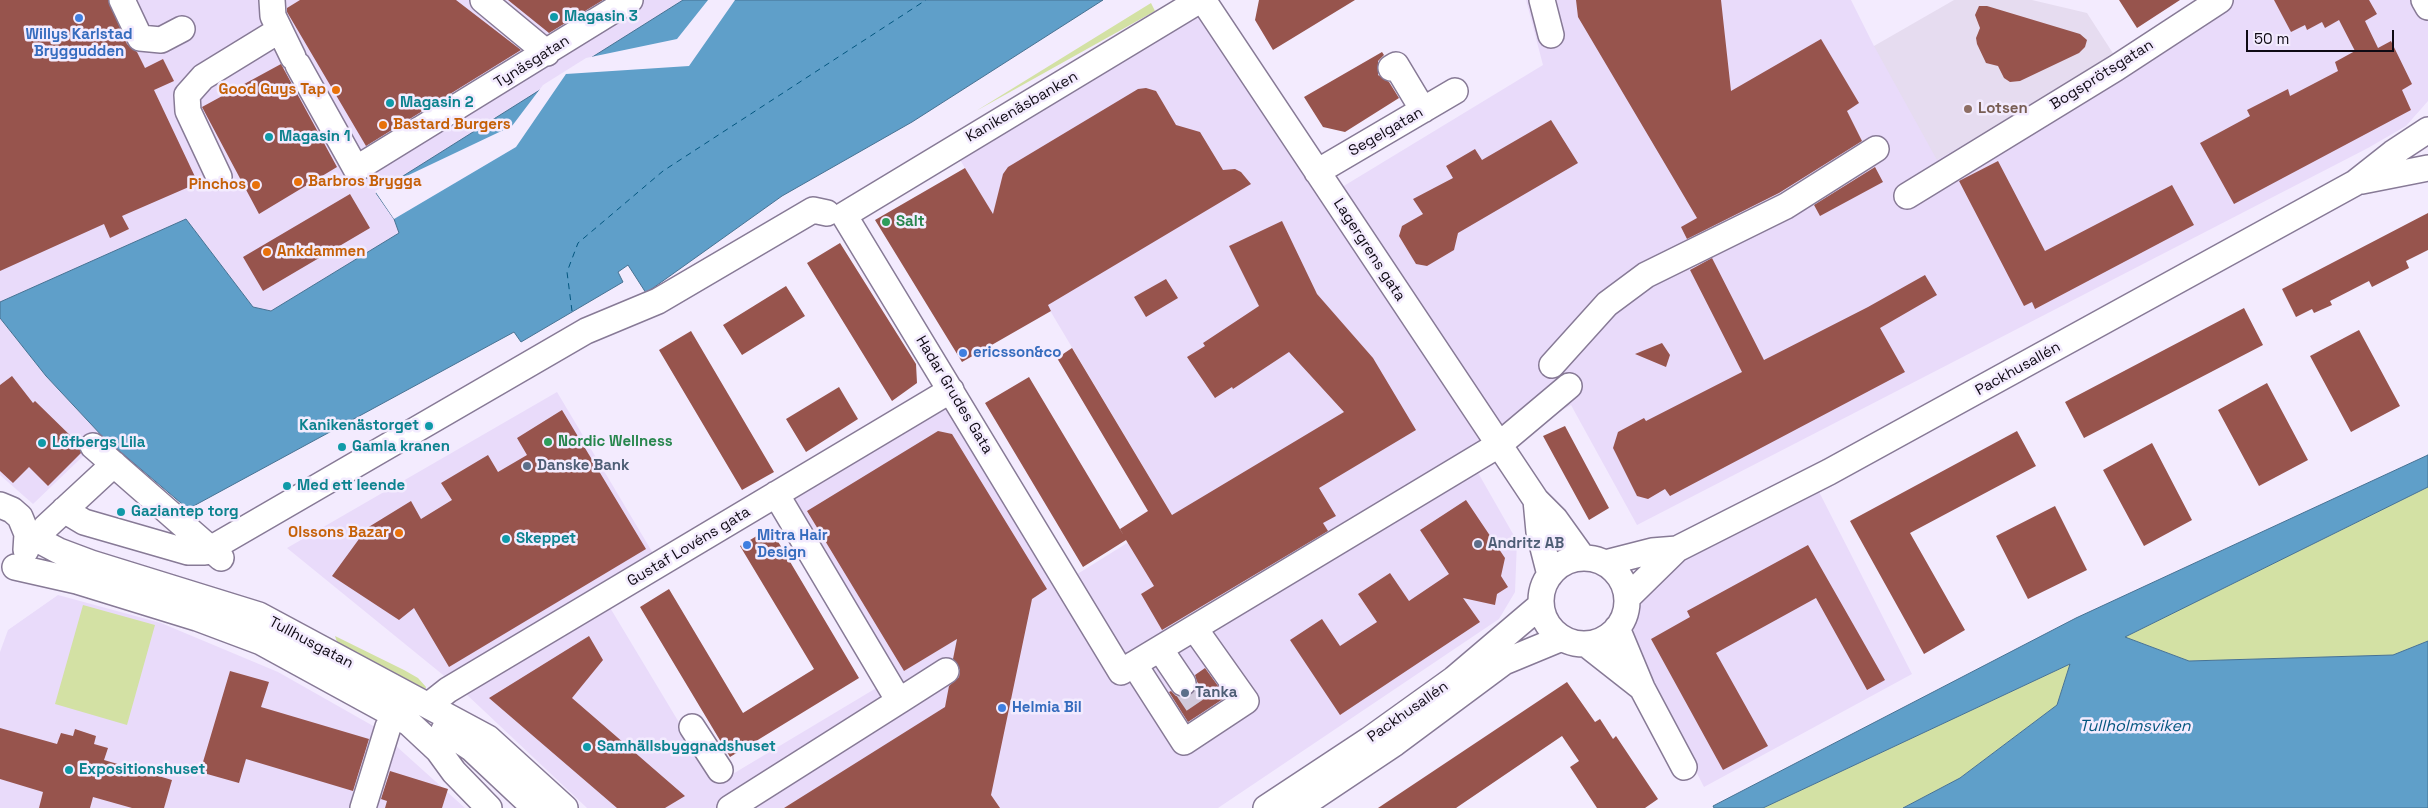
<!DOCTYPE html>
<meta charset="utf-8">
<style>
body{margin:0}
#map{position:relative;width:2428px;height:808px;overflow:hidden;background:#f3ebfe;font-family:"Space Grotesk",sans-serif}
canvas{display:block}
.scale{position:absolute;left:2246px;top:30px;width:148px;height:22px;box-sizing:border-box;border:2px solid #0f0a14;border-top:0;padding-left:6px;font-size:15px;line-height:18px;white-space:nowrap;color:#0f0a14;-webkit-text-stroke:4px #f3ebfe;paint-order:stroke}
</style>
<div id="map">
<canvas width="2428" height="808"></canvas>
<div class="scale">50 m</div>
</div>
<script>
const ctx = document.querySelector('canvas').getContext('2d');
ctx.lineJoin = 'round';
function fillPath(path, color) { ctx.fillStyle = color; ctx.fill(path, 'evenodd'); }
const toPath = rows => new Path2D(rows.map(r => 'M' + r).join(''));
function trace(path, color, width, dash) { ctx.strokeStyle = color; ctx.lineWidth = width; ctx.lineCap = dash ? 'butt' : 'round'; ctx.setLineDash(dash || []); ctx.stroke(path); }
function drawText(font, color, halo, rows, align = 'center') {
  ctx.font = font + ' "Space Grotesk",sans-serif'; ctx.lineWidth = 5; ctx.setLineDash([]); ctx.textBaseline = 'middle'; ctx.strokeStyle = halo; ctx.fillStyle = color; for (const [text, x, y, turn = 0] of rows) {
    ctx.save(); ctx.translate(x, y); ctx.rotate((+turn || 0) * Math.PI / 180); ctx.textAlign = isNaN(turn) ? turn : align; if (halo) ctx.strokeText(text, 0, 0); ctx.fillText(text, 0, 0); ctx.restore();
  }
}
const built = toPath([
 [0,0,683,0,377,193,394,219,399,233,271,311,253,307,186,219,0,302],
 [1526,0,1851,0,1874,46,2116,58,2202,0,2428,0,2428,101,2406,126,2368,148,1637,525,1571,405,1519,435,1477,471,1517,541,1515,592,1499,619,1218,808,587,808,464,692,287,548,557,392,657,560,600,591,716,784,888,681,781,498,951,390,1071,578,1172,515,959,158,1204,11,1324,198,1543,65],
 [0,318,46,376,103,437,33,504,0,475],
 [1816,486,1912,674,1704,787,1637,655,1633,625,1646,592,1682,555],
 [58,595,161,623,278,672,375,727,465,808,0,808,0,652,8,630]
]);
const education = toPath([
 [1954,0,2032,0,2087,13,2116,58,1937,160,1874,46]
]);
const green = toPath([
 [1151,3,1155,11,976,111],
 [2428,487,2428,641,2393,655,2189,661,2125,637],
 [83,605,155,625,127,725,55,704],
 [335,636,404,670,418,678,426,687,425,690,340,651],
 [2070,664,2057,705,1960,778,1903,808,1763,808]
]);
const water = toPath([
 [683,0,1103,0,912,122,782,196,646,293,628,265,618,272,623,282,521,342,514,332,188,509,103,437,46,376,0,318,0,302,186,219,253,307,271,311,399,233,394,219,376,193,683,0],
 [2428,455,2428,487,2125,637,2189,661,2393,655,2428,641,2428,808,1903,808,1960,778,2057,705,2070,664,1763,808,1714,808,1713,806,2076,618,2428,455]
]);
const pier = toPath([
 [708,0,735,0,689,66,566,74,516,147,394,219,375,191,512,126,543,85,586,58,677,39]
]);
const ferry = toPath([
 [572,311,567,272,578,243,663,171,926,0]
]);
const building = toPath([
 [0,0,108,0,127,44,137,52,145,68,163,59,174,81,154,90,198,183,122,216,129,229,110,238,104,224,0,271],
 [300,0,456,0,521,50,366,146,287,12,287,8],
 [508,0,603,0,549,33],
 [1259,0,1355,0,1273,50,1255,20],
 [1576,0,1721,0,1731,91,1821,39,1859,103,1847,111,1862,141,1779,193,1687,239,1681,227,1697,218,1578,17],
 [2119,0,2180,0,2137,28],
 [2274,0,2369,0,2377,14,2365,21,2378,48,2391,41,2412,84,2402,90,2411,110,2234,204,2200,143,2250,116,2247,110,2288,89,2290,96,2338,71,2335,62,2355,51,2339,20,2325,28,2322,22,2307,30,2305,25,2291,32],
 [1979,6,1987,6,2080,34,2087,40,2085,47,2079,53,2020,81,2010,82,2004,78,1998,66,1986,63,1977,44,1976,38,1980,28,1975,15],
 [1382,52,1384,55,1378,61,1378,75,1389,82,1399,98,1345,132,1323,127,1304,97],
 [281,64,337,167,259,214,202,107],
 [1146,88,1156,91,1176,125,1200,132,1223,170,1235,169,1241,172,1251,184,1048,305,1051,311,962,362,875,220,965,168,993,214,1003,174,1008,167,1138,89],
 [1551,120,1578,163,1458,233,1454,250,1427,266,1416,264,1399,236,1402,226,1423,214,1413,199,1453,178,1446,166,1475,149,1482,160],
 [1998,161,2045,251,2172,185,2194,225,2035,309,2032,302,2024,306,1959,181],
 [1875,167,1883,182,1820,216,1814,205],
 [350,194,370,228,263,291,243,257],
 [2428,213,2428,250,2406,261,2409,268,2372,287,2369,281,2330,301,2332,305,2314,313,2312,309,2296,317,2282,289],
 [1282,221,1317,294,1373,358,1416,430,1319,488,1336,516,1323,523,1328,531,1162,630,1141,594,1154,586,1126,540,1083,567,985,403,1029,377,1124,536,1120,529,1148,511,1057,358,1072,348,1172,515,1344,412,1289,352,1233,389,1232,387,1215,398,1187,357,1205,346,1203,343,1259,306,1229,246],
 [840,243,916,364,917,383,892,401,807,263],
 [1712,258,1764,360,1868,307,1925,275,1937,295,1880,328,1905,372,1670,496,1665,489,1648,499,1637,496,1613,448,1618,432,1644,418,1646,421,1742,372,1690,270],
 [1166,279,1178,298,1146,317,1134,297],
 [786,286,805,316,742,355,723,325],
 [2244,308,2263,345,2084,438,2065,402],
 [2359,330,2400,406,2351,432,2310,356],
 [691,331,774,472,742,490,659,350],
 [1662,343,1670,355,1666,367,1635,354],
 [12,376,33,403,35,401,79,444,81,453,48,486,29,467,13,483,0,471,0,385],
 [2267,383,2308,460,2259,486,2218,410],
 [839,387,858,419,806,452,786,419],
 [562,410,646,549,449,667,414,608,399,620,332,576,367,528,411,501,421,519,452,500,441,483,488,455,498,472,527,455,517,438],
 [1565,426,1609,508,1589,520,1543,436],
 [938,431,952,434,1047,589,1032,599,991,795,1000,808,784,808,945,707,949,686,959,677,960,670,953,659,957,639,904,671,807,511],
 [2017,431,2036,466,1910,533,1965,630,1924,654,1850,521],
 [2152,443,2192,520,2144,546,2103,470],
 [1466,500,1505,558,1501,576,1508,587,1497,594,1495,605,1463,598,1480,622,1340,715,1290,640,1322,619,1340,646,1377,622,1358,594,1390,573,1409,601,1449,574,1420,530],
 [2055,506,2087,570,2028,599,1996,536],
 [770,528,859,678,730,757,640,607,669,589,743,713,814,669,740,546],
 [1808,545,1885,680,1867,690,1816,598,1716,653,1768,746,1723,770,1651,639,1690,617,1687,611],
 [589,636,603,660,572,698,685,796,665,808,617,808,489,698],
 [1205,668,1226,697,1188,722,1169,692,1171,691,1176,696,1184,697,1191,695,1197,682,1195,675],
 [230,671,269,682,261,707,369,739,353,791,246,759,239,783,200,772],
 [1567,682,1595,722,1600,719,1613,739,1616,736,1658,799,1645,808,1597,808,1570,767,1579,761,1562,736,1456,808,1378,808],
 [0,728,57,744,61,733,73,736,75,729,96,736,94,744,108,748,104,760,172,780,164,808,132,808,93,797,90,808,39,808,43,792,0,779],
 [390,771,448,789,442,808,385,808,387,801,381,799]
]);
const minorTunnel = toPath([
 [1183,683,1208,720]
]);
const minor = toPath([
 [122,0,140,38,161,40,182,29],
 [272,0,273,16,293,57],
 [483,0,547,53],
 [1200,0,844,215,1121,672,1500,444,1569,386],
 [1203,0,1536,500,1555,519,1583,558],
 [1542,0,1551,35],
 [2424,0,2428,7],
 [298,65,356,169,630,0],
 [1391,68,1396,65,1423,110],
 [1317,172,1455,91],
 [219,177,188,111,187,95,203,77,278,31],
 [2362,181,2428,168],
 [1907,196,2116,68,2220,0],
 [1552,365,1607,304,1646,275,1786,206,1876,149],
 [93,446,221,558],
 [1536,500,1539,532,1550,575],
 [0,505,12,510,20,517,27,534,26,550],
 [64,510,84,522,188,552,205,552,586,331,658,301,813,210,827,213],
 [46,527,114,464],
 [27,534,59,551,91,563,259,615,488,738,565,808],
 '1541 601a43 43 0 1 1 86 0a43 43 0 1 1-86 0Z',
 [1605,563,1652,551,1677,549],
 [15,567,77,581,197,618,261,642,409,723,438,750,454,772,489,808],
 [1627,598,1677,549,1829,472,2355,183,2393,153,2428,130],
 [1617,628,1642,688,1684,767],
 [1586,644,1642,688],
 [1160,649,1183,683],
 [1134,664,1184,742,1246,701,1195,629],
 [899,701,946,671],
 [429,705,448,690,951,390],
 [692,727,720,770],
 [444,730,471,748,535,808],
 [363,808,388,727,396,715],
 [730,808,899,701,776,494],
 [1266,808,1369,740,1454,679,1541,605],
 [1298,808,1395,743,1504,662,1562,638]
]);
const markers = [
 [554,17,5,"#0f9aa8"],
 [79,18,5,"#3f7fe0"],
 [336,90,5,"#e8710a"],
 [390,103,5,"#0f9aa8"],
 [1968,109,5,"#8d6e63"],
 [383,125,5,"#e8710a"],
 [269,137,5,"#0f9aa8"],
 [298,182,5,"#e8710a"],
 [256,185,5,"#e8710a"],
 [886,222,5,"#2e9e5b"],
 [267,252,5,"#e8710a"],
 [963,353,5,"#3f7fe0"],
 [429,426,5,"#0f9aa8"],
 [548,442,5,"#2e9e5b"],
 [42,443,5,"#0f9aa8"],
 [342,447,5,"#0f9aa8"],
 [527,466,5,"#5c6f8a"],
 [287,486,5,"#0f9aa8"],
 [121,512,5,"#0f9aa8"],
 [399,533,5,"#e8710a"],
 [506,539,5,"#0f9aa8"],
 [1478,544,5,"#5c6f8a"],
 [747,545,5,"#3f7fe0"],
 [1185,693,5,"#5c6f8a"],
 [1002,708,5,"#3f7fe0"],
 [587,747,5,"#0f9aa8"],
 [69,770,5,"#0f9aa8"]
];
const cultureNames = [
 ["Magasin 3",564,17],
 ["Magasin 2",400,103],
 ["Magasin 1",279,137],
 ["Kanikenästorget",419,426,"right"],
 ["Löfbergs Lila",52,443],
 ["Gamla kranen",352,447],
 ["Med ett leende",297,486],
 ["Gaziantep torg",131,512],
 ["Skeppet",516,539],
 ["Samhällsbyggnadshuset",597,747],
 ["Expositionshuset",79,770]
];
const shopNames = [
 ["Willys Karlstad",79,35,"center"],
 ["Bryggudden",79,52,"center"],
 ["ericsson&co",973,353],
 ["Mitra Hair",757,536],
 ["Design",757,553],
 ["Helmia Bil",1012,708]
];
const streetNames = [
 ["Tynäsgatan",532,62,-32],
 ["Bogsprötsgatan",2102,75,-32],
 ["Kanikenäsbanken",1022,107,-30],
 ["Segelgatan",1386,132,-30],
 ["Lagergrens gata",1369,250,57],
 ["Packhusallén",2018,369,-29],
 ["Hadar Grudes Gata",954,395,59],
 ["Gustaf Lovéns gata",689,547,-31],
 ["Tullhusgatan",311,643,28],
 ["Packhusallén",1408,712,-35]
];
const foodNames = [
 ["Good Guys Tap",326,90],
 ["Bastard Burgers",393,125,"left"],
 ["Barbros Brygga",308,182,"left"],
 ["Pinchos",246,185],
 ["Ankdammen",277,252,"left"],
 ["Olssons Bazar",389,533]
];
const educationNames = [
 ["Lotsen",1978,109]
];
const leisureNames = [
 ["Salt",896,222],
 ["Nordic Wellness",558,442]
];
const serviceNames = [
 ["Danske Bank",537,466],
 ["Andritz AB",1488,544],
 ["Tanka",1195,693]
];
const waterNames = [
 ["Tullholmsviken",2135,727]
];
fillPath(built, '#e9dbfa');
fillPath(education, '#e6dcf0');
fillPath(green, '#d3e1a4');
fillPath(water, '#5f9fc9');
trace(water, '#477293', 1);
fillPath(pier, '#f3ebfe');
trace(ferry, '#03567f', 1, [6, 5]);
fillPath(building, '#97544d');
trace(minorTunnel, '#d1c9db', 25, [25, 12]);
trace(minor, '#877a96', 28);
trace(minor, '#fff', 25);
for (const [x, y, r, color] of markers) { const dot = new Path2D(); dot.arc(x, y, r, 0, 2 * Math.PI); ctx.fillStyle = color; ctx.fill(dot); trace(dot, '#f3ebfe', 2); }
drawText('bold 15px', '#0d838f', '#f3ebfe', cultureNames, 'left');
drawText('bold 15px', '#366cbe', '#f3ebfe', shopNames, 'left');
drawText('15px', '#0f0a14', '#f3ebfe', streetNames);
drawText('bold 15px', '#c56008', '#f3ebfe', foodNames, 'right');
drawText('bold 15px', '#785e54', '#f3ebfe', educationNames, 'left');
drawText('bold 15px', '#27864d', '#f3ebfe', leisureNames, 'left');
drawText('bold 15px', '#4e5e75', '#f3ebfe', serviceNames, 'left');
drawText('italic 16px', '#03567f', '#f3ebfe', waterNames);
</script>
